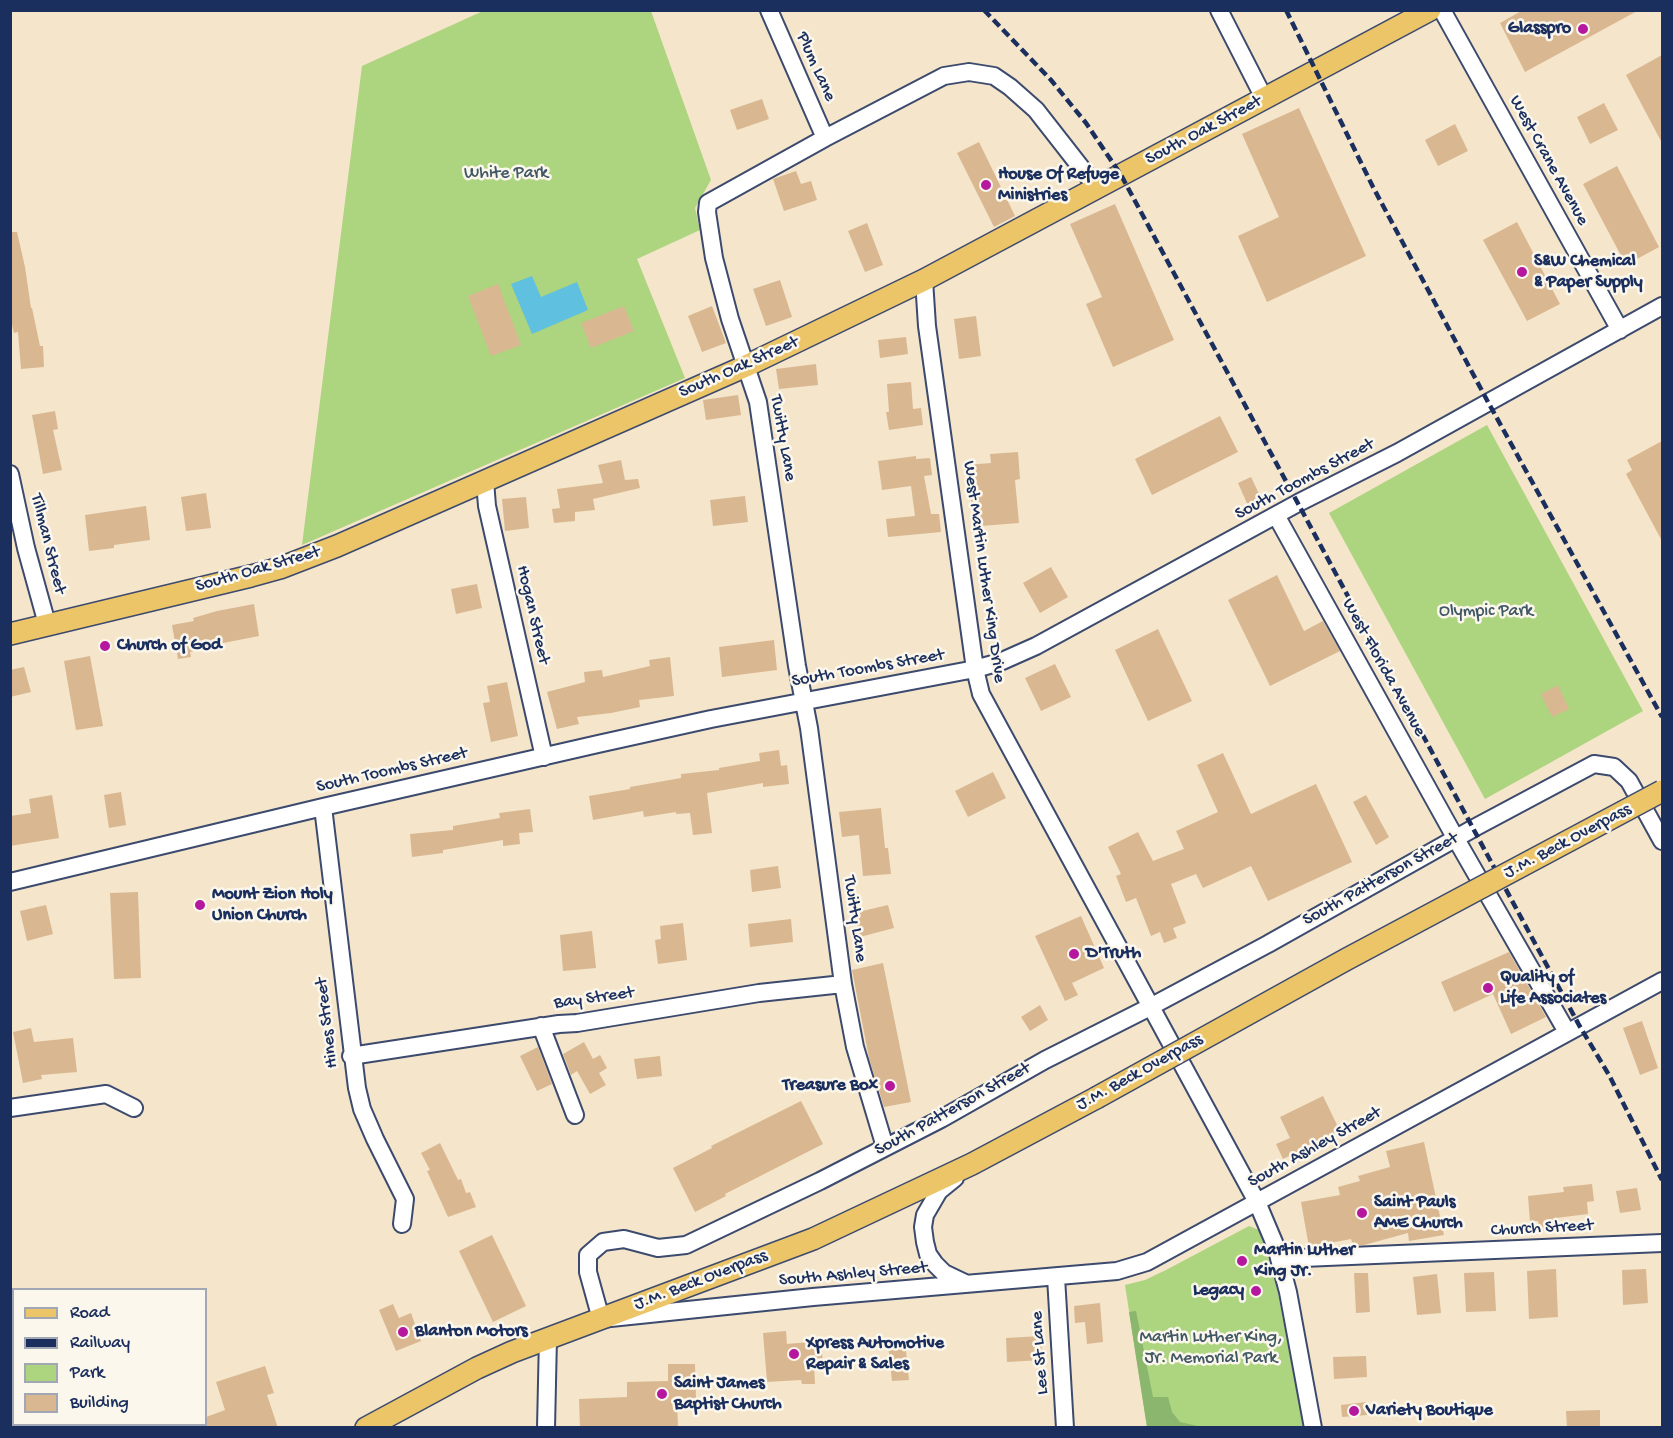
<!DOCTYPE html>
<style>
body{margin:0}
#map{position:relative;width:1673px;height:1438px;overflow:hidden;background:#f4e5cb;font-family:"Gochi Hand",sans-serif}
canvas{display:block}
.frame{position:absolute;inset:0;border:12px solid #1b2f5e;pointer-events:none}
.legend{position:absolute;left:12px;top:1288px;width:195px;height:138px;box-sizing:border-box;background:#fbf7ec;border:2px solid #a1a7b3;margin:0;padding:8px 10px;list-style:none;font-size:18px;color:#1b2f5e}
.legend li{display:flex;align-items:center;gap:12px;height:30px}
.legend b{width:30px;border:2px solid #a1a7b3}
</style>
<div id="map">
<canvas width="1673" height="1438"></canvas>
<div class="frame"></div>
<ul class="legend">
<li><b style="height:8px;background:#ecc569"></b>Road</li>
<li><b style="height:8px;background:#1b2f5e"></b>Railway</li>
<li><b style="height:16px;background:#add47e"></b>Park</li>
<li><b style="height:16px;background:#d9b891"></b>Building</li>
</ul>
</div>
<script>
const ctx = document.querySelector('canvas').getContext('2d');
ctx.lineJoin = 'round';
function fillPath(path, color) { ctx.fillStyle = color; ctx.fill(path, 'evenodd'); }
const toPath = rows => new Path2D(rows.map(r => 'M' + r).join(''));
function trace(path, color, width, dash) { ctx.strokeStyle = color; ctx.lineWidth = width; ctx.lineCap = dash ? 'butt' : 'round'; ctx.setLineDash(dash || []); ctx.stroke(path); }
function drawText(font, color, halo, rows, align = 'center') {
  ctx.font = font + ' "Gochi Hand",sans-serif'; ctx.lineWidth = 5; ctx.setLineDash([]); ctx.textBaseline = 'middle'; ctx.strokeStyle = halo; ctx.fillStyle = color; for (const [text, x, y, turn = 0] of rows) {
    ctx.save(); ctx.translate(x, y); ctx.rotate((+turn || 0) * Math.PI / 180); ctx.textAlign = isNaN(turn) ? turn : align; if (halo) ctx.strokeText(text, 0, 0); ctx.fillText(text, 0, 0); ctx.restore();
  }
}
const green = toPath([
 [483,11,651,11,711,180,695,208,700,230,637,259,685,378,302,545,362,66],
 [1487,425,1643,711,1485,799,1329,513],
 [1249,1226,1259,1230,1261,1235,1276,1283,1304,1427,1147,1427,1125,1285,1145,1280,1166,1270]
]);
const forest = toPath([
 [1136,1311,1153,1397,1168,1397,1172,1412,1180,1422,1202,1427,1147,1427,1129,1312]
]);
const water = toPath([
 [532,276,541,297,577,282,588,310,532,334,511,284]
]);
const building = toPath([
 [1523,10,1639,10,1525,72,1500,23],
 [1662,55,1662,143,1626,75],
 [762,99,769,119,737,130,730,110],
 [1604,103,1618,130,1590,144,1577,117],
 [1299,108,1366,256,1267,302,1238,236,1279,217,1242,134],
 [1455,124,1468,151,1438,166,1425,140],
 [979,142,1015,216,994,227,957,153],
 [1617,166,1659,247,1626,265,1583,184],
 [796,171,801,184,811,181,817,200,784,211,773,179],
 [1115,204,1174,340,1113,367,1086,304,1102,297,1070,224],
 [1517,222,1560,304,1527,321,1483,240],
 [867,223,883,265,865,272,848,231],
 [10,232,17,232,25,267,31,308,32,308,40,346,43,346,44,367,21,369,18,332,14,333,10,316],
 [780,280,792,317,766,326,753,289],
 [498,284,521,345,491,356,468,296],
 [624,306,634,331,591,348,581,323],
 [712,306,726,343,702,352,688,316],
 [976,316,981,356,959,359,954,319],
 [906,337,908,354,880,358,878,340],
 [816,364,818,385,779,389,776,369],
 [911,382,913,409,921,408,923,425,889,430,886,412,889,412,887,384],
 [738,395,741,415,706,420,703,400],
 [55,411,58,429,53,430,62,470,43,474,32,415],
 [1220,416,1238,452,1152,495,1135,459],
 [1662,441,1662,541,1626,474,1632,470,1627,460],
 [1018,452,1020,479,1015,480,1019,523,981,526,979,506,972,507,967,465,991,463,990,454],
 [916,456,916,459,930,458,932,475,924,476,931,514,939,514,941,532,888,537,886,519,915,516,911,486,882,490,878,461],
 [621,460,625,480,638,479,640,488,593,499,595,510,575,512,575,521,554,523,552,509,560,508,557,489,603,483,598,465],
 [1251,477,1263,502,1249,508,1238,483],
 [206,493,211,528,186,531,181,497],
 [745,496,748,522,713,526,710,500],
 [526,497,529,528,505,531,502,499],
 [146,506,150,540,114,545,114,548,89,551,85,515],
 [1051,567,1068,597,1040,613,1023,583],
 [1277,575,1304,631,1323,621,1340,651,1270,686,1228,600],
 [477,584,482,608,456,614,451,589],
 [254,604,259,636,213,645,213,647,190,652,191,657,178,659,172,625,194,621,193,618,217,611],
 [1158,629,1192,701,1148,721,1115,650],
 [774,640,777,670,722,677,719,647],
 [90,656,103,726,76,730,64,661],
 [670,657,674,696,639,700,640,707,611,713,577,717,579,724,557,729,547,692,585,682,584,672,602,670,603,677,650,666,649,660],
 [1055,664,1071,697,1041,711,1025,678],
 [24,667,31,692,10,697,10,670],
 [507,682,518,736,491,742,483,703,490,702,487,686],
 [1558,685,1569,709,1552,717,1541,694],
 [779,750,781,766,787,765,789,784,763,787,763,783,707,793,712,833,693,835,690,813,676,814,676,812,644,817,643,811,593,820,589,796,630,789,630,787,681,778,681,774,719,770,719,768,760,761,759,753],
 [1223,753,1251,814,1316,784,1352,862,1268,901,1251,866,1203,888,1196,874,1171,884,1186,923,1173,928,1177,938,1164,943,1160,932,1151,936,1136,898,1126,902,1116,876,1121,874,1108,847,1138,832,1153,861,1184,849,1176,831,1218,812,1197,765],
 [993,772,1006,798,968,817,955,791],
 [121,792,126,825,109,828,104,795],
 [52,795,59,838,10,846,10,816,31,813,29,799],
 [1366,795,1389,837,1376,845,1353,802],
 [881,808,885,848,888,848,891,874,863,876,859,835,842,837,839,812],
 [530,809,533,832,519,833,520,844,503,846,503,840,443,850,443,853,412,857,410,834,453,830,453,826,500,818,499,813],
 [778,866,781,888,752,892,750,870],
 [138,892,141,978,114,979,110,893],
 [46,905,53,934,27,941,20,911],
 [888,905,894,928,860,937,854,913],
 [1081,916,1104,968,1072,983,1078,995,1065,1001,1035,936],
 [791,919,793,942,750,947,748,924],
 [683,923,687,960,658,964,655,940,661,939,660,926],
 [592,931,596,968,563,971,560,935],
 [1509,952,1546,1017,1511,1034,1493,994,1454,1012,1441,982],
 [883,963,911,1102,884,1107,869,1058,852,970],
 [1040,1005,1048,1020,1030,1031,1021,1017],
 [1642,1021,1658,1068,1640,1075,1623,1028],
 [31,1028,34,1042,73,1038,77,1072,41,1075,42,1079,23,1083,13,1032],
 [584,1042,593,1059,600,1055,607,1068,599,1073,606,1085,590,1094,577,1071,571,1075,563,1054],
 [538,1047,552,1084,537,1091,520,1056],
 [660,1056,662,1076,637,1079,634,1059],
 [1323,1096,1340,1131,1283,1159,1276,1144,1290,1138,1280,1117],
 [801,1101,823,1144,725,1194,726,1196,695,1212,673,1168,712,1148,711,1146],
 [1424,1142,1444,1235,1409,1241,1408,1233,1364,1245,1353,1245,1351,1239,1309,1247,1301,1202,1340,1195,1338,1187,1360,1181,1358,1176,1390,1167,1386,1151],
 [440,1143,458,1180,461,1179,466,1193,470,1192,476,1207,448,1217,427,1171,430,1170,421,1153],
 [1592,1184,1594,1201,1587,1202,1588,1214,1556,1218,1558,1229,1539,1231,1538,1221,1530,1222,1528,1196,1564,1192,1563,1187],
 [1637,1188,1641,1210,1620,1213,1616,1191],
 [492,1235,526,1306,493,1322,459,1251],
 [1556,1269,1558,1317,1529,1319,1527,1271],
 [1646,1269,1648,1303,1623,1305,1622,1270],
 [1494,1272,1496,1311,1466,1312,1464,1273],
 [1354,1273,1368,1273,1370,1312,1356,1313],
 [1437,1274,1441,1313,1417,1315,1413,1277],
 [1100,1303,1103,1342,1087,1344,1085,1322,1075,1323,1074,1306],
 [393,1304,399,1318,411,1313,421,1341,396,1351,379,1310],
 [786,1331,787,1344,821,1341,823,1364,814,1365,815,1384,802,1384,801,1380,767,1382,763,1333],
 [1041,1336,1042,1360,1007,1362,1006,1338],
 [905,1342,909,1380,892,1381,888,1344],
 [1366,1356,1367,1377,1334,1379,1333,1357],
 [668,1364,695,1364,696,1398,677,1399,678,1428,580,1428,579,1399,627,1397,627,1382,668,1381],
 [265,1366,274,1393,267,1395,278,1428,181,1428,181,1425,206,1425,206,1417,225,1410,216,1382],
 [1366,1402,1367,1415,1342,1417,1341,1405],
 [1600,1410,1600,1428,1567,1428,1566,1411]
]);
const minor = toPath([
 [769,10,825,138],
 [1219,10,1264,98],
 [1442,10,1620,330],
 [924,280,927,326,975,669,981,694,1257,1202,1276,1247,1288,1292,1313,1428],
 [10,474,26,548,47,624],
 [485,481,487,506,544,757],
 [1277,517,1456,839,1567,1032],
 [323,807,357,1088,362,1109,375,1139,405,1199,402,1224],
 [1662,841,1629,781,1614,767,1594,764,1474,828,1268,944,1150,1007,1045,1060,941,1119,820,1181,686,1245,658,1248,624,1239,603,1242,588,1255,588,1272,601,1319,813,1297,1117,1271,1147,1262,1662,981],
 [10,882,323,807,598,744,711,719,975,669,1000,662,1036,646,1298,503,1397,453,1662,306],
 [541,1026,575,1115],
 [351,1056,559,1024,577,1023,759,993,843,984],
 [10,1108,106,1094,134,1108],
 [885,1147,855,1047,843,984,809,728,797,666,758,402,730,319,714,258,707,212,708,203,825,138,944,76,969,72,994,76,1010,87,1036,110,1097,188],
 [955,1178,939,1191,925,1215,923,1227,925,1242,928,1254,935,1264,944,1273,965,1283],
 [1279,1259,1662,1243],
 [1056,1277,1065,1428],
 [546,1428,548,1337]
]);
const major = toPath([
 [10,634,251,576,280,568,337,546,485,481,746,366,924,280,1430,10],
 [366,1428,477,1368,512,1352,813,1239,972,1164,1096,1098]
]);
const rail = toPath([
 [984,10,1051,80,1086,123,1121,175,1579,1025,1609,1075,1662,1180],
 [1286,10,1373,187,1488,402,1662,717]
]);
const majorBridge = toPath([
 [1096,1098,1347,959,1662,791]
]);
const markers = [
 [1583,29,6,"#b5179e"],
 [986,185,6,"#b5179e"],
 [1522,272,6,"#b5179e"],
 [105,646,6,"#b5179e"],
 [200,905,6,"#b5179e"],
 [1074,954,6,"#b5179e"],
 [1488,988,6,"#b5179e"],
 [890,1086,6,"#b5179e"],
 [1362,1213,6,"#b5179e"],
 [1242,1261,6,"#b5179e"],
 [1256,1291,6,"#b5179e"],
 [403,1332,6,"#b5179e"],
 [794,1354,6,"#b5179e"],
 [662,1394,6,"#b5179e"],
 [1354,1411,6,"#b5179e"]
];
const poiNames = [
 ["Glasspro",1571,29,"right"],
 ["House Of Refuge",998,175],
 ["Ministries",998,196],
 ["S&W Chemical",1534,262],
 ["& Paper Supply",1534,283],
 ["Church of God",117,646],
 ["Mount Zion Holy",212,895],
 ["Union Church",212,916],
 ["D'Truth",1086,954],
 ["Quality of",1500,978],
 ["Life Associates",1500,999],
 ["Treasure Box",878,1086,"right"],
 ["Saint Pauls",1374,1203],
 ["AME Church",1374,1224],
 ["Martin Luther",1254,1251],
 ["King Jr.",1254,1272],
 ["Legacy",1244,1291,"right"],
 ["Blanton Motors",415,1332],
 ["Xpress Automotive",806,1344],
 ["Repair & Sales",806,1365],
 ["Saint James",674,1384],
 ["Baptist Church",674,1405],
 ["Variety Boutique",1366,1411]
];
const streetNames = [
 ["Plum Lane",815,67,66],
 ["South Oak Street",1204,131,-28],
 ["West Crane Avenue",1548,161,61],
 ["South Oak Street",739,368,-24],
 ["Twitty Lane",782,438,80],
 ["South Toombs Street",1305,480,-28],
 ["Tillman Street",47,544,76],
 ["South Oak Street",258,570,-16],
 ["West Martin Luther King Drive",983,572,82],
 ["Hogan Street",532,615,77],
 ["West Florida Avenue",1383,668,61],
 ["South Toombs Street",868,669,-10],
 ["South Toombs Street",392,771,-13],
 ["J.M. Beck Overpass",1568,842,-28],
 ["South Patterson Street",1381,880,-29],
 ["Twitty Lane",854,919,82],
 ["Bay Street",594,999,-8],
 ["Hines Street",328,1023,-97],
 ["J.M. Beck Overpass",1140,1073,-29],
 ["South Patterson Street",953,1110,-29],
 ["South Ashley Street",1315,1148,-29],
 ["Church Street",1542,1229,-3],
 ["South Ashley Street",853,1275,-5],
 ["J.M. Beck Overpass",701,1281,-21],
 ["Lee St Lane",1041,1353,-94]
];
const parkNames = [
 ["White Park",506,174],
 ["Olympic Park",1486,612],
 ["Martin Luther King,",1211,1338],
 ["Jr. Memorial Park",1211,1359]
];
fillPath(green, '#add47e');
fillPath(forest, '#8ab66d');
fillPath(water, '#60c0df');
fillPath(building, '#d9b891');
trace(minor, '#3c4a6e', 20);
trace(major, '#3c4a6e', 24);
trace(minor, '#fff', 16);
trace(major, '#ecc569', 21);
trace(rail, '#1b2f5e', 4.5, [9, 4.5]);
trace(majorBridge, '#3c4a6e', 24, []);
trace(majorBridge, '#ecc569', 21);
for (const [x, y, r, color] of markers) { const dot = new Path2D(); dot.arc(x, y, r, 0, 2 * Math.PI); ctx.fillStyle = color; ctx.fill(dot); trace(dot, '#fbf7ec', 2); }
drawText('bold 18px', '#1b2f5e', '#fbf7ec', poiNames, 'left');
drawText('18px', '#1b2f5e', '#fbf7ec', streetNames);
drawText('18px', '#405866', '#fbf7ec', parkNames);
</script>
